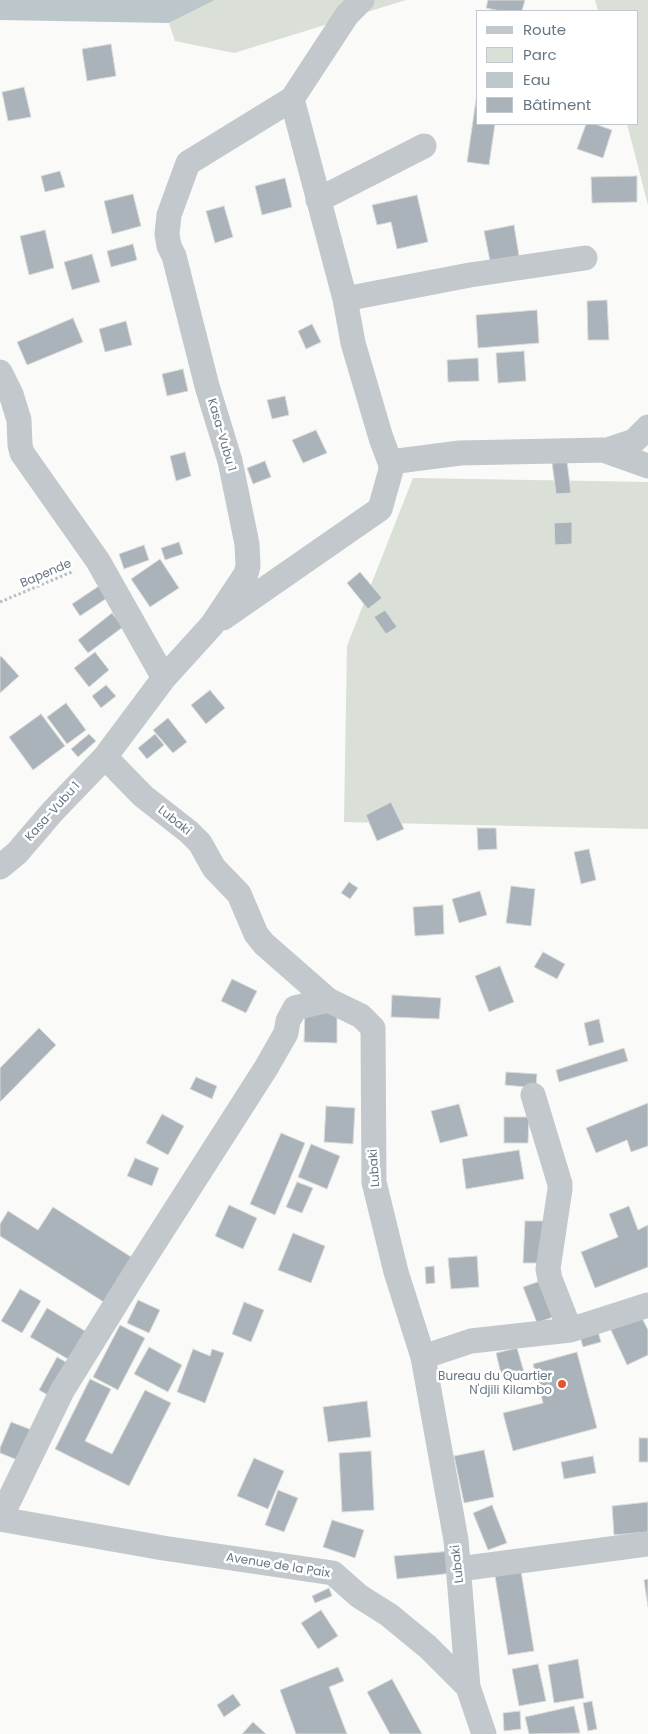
<!DOCTYPE html>
<meta charset="utf-8">
<style>
body{margin:0}
#map{position:relative;width:648px;height:1734px;overflow:hidden;background:#fafaf8;font-family:Poppins,sans-serif}
canvas{display:block}
.legend{position:absolute;left:476px;top:10px;width:162px;height:115px;box-sizing:border-box;background:#fff;border:1px solid #c1c8cd;margin:0;padding:6px 9px;list-style:none;font-size:15px;color:#657683}
.legend li{display:flex;align-items:center;gap:10px;height:25px}
.legend b{width:25px;border:1px solid #c1c8cd}
</style>
<div id="map">
<canvas width="648" height="1734"></canvas>
<ul class="legend">
<li><b style="height:6px;background:#c3c8cc"></b>Route</li>
<li><b style="height:14px;background:#dadfd7"></b>Parc</li>
<li><b style="height:14px;background:#bbc7cb"></b>Eau</li>
<li><b style="height:14px;background:#aab3b9"></b>Bâtiment</li>
</ul>
</div>
<script>
const ctx = document.querySelector('canvas').getContext('2d');
ctx.lineJoin = 'round';
function fillPath(path, color) { ctx.fillStyle = color; ctx.fill(path, 'evenodd'); }
const toPath = rows => new Path2D(rows.map(r => 'M' + r).join(''));
function trace(path, color, width, dash) { ctx.strokeStyle = color; ctx.lineWidth = width; ctx.lineCap = dash ? 'butt' : 'round'; ctx.setLineDash(dash || []); ctx.stroke(path); }
function drawText(font, color, halo, rows, align = 'center') {
  ctx.font = font + ' Poppins,sans-serif'; ctx.lineWidth = 5; ctx.setLineDash([]); ctx.textBaseline = 'middle'; ctx.strokeStyle = halo; ctx.fillStyle = color; for (const [text, x, y, turn = 0] of rows) {
    ctx.save(); ctx.translate(x, y); ctx.rotate((+turn || 0) * Math.PI / 180); ctx.textAlign = isNaN(turn) ? turn : align; if (halo) ctx.strokeText(text, 0, 0); ctx.fillText(text, 0, 0); ctx.restore();
  }
}
const green = toPath([
 [215,0,406,0,234,53,175,41,169,23],
 [595,0,648,0,648,205,627,124,637,124,637,11,598,11],
 [413,478,648,482,648,829,344,822,347,646]
]);
const water = toPath([
 [0,0,215,0,169,23,0,20]
]);
const building = toPath([
 [488,0,525,0,522,11,500,11,486,8,488,0],
 [111,44,116,76,87,81,82,49,111,44],
 [24,87,31,117,8,121,2,92,24,87],
 [477,93,477,124,495,124,489,165,467,162,477,93],
 [586,124,595,124,612,130,603,158,577,149,586,124],
 [60,171,65,187,45,192,41,176,60,171],
 [637,176,637,202,592,203,591,177,637,176],
 [285,178,292,207,262,215,255,186,285,178],
 [133,194,141,226,112,234,104,201,133,194],
 [417,195,428,242,397,249,391,222,377,225,372,205,417,195],
 [224,206,233,237,215,243,206,211,224,206],
 [514,225,519,256,490,261,484,231,514,225],
 [45,230,54,268,29,275,20,236,45,230],
 [133,244,137,260,111,267,107,251,133,244],
 [92,254,100,282,72,290,64,262,92,254],
 [607,300,609,340,588,340,587,301,607,300],
 [537,310,539,343,478,348,476,315,537,310],
 [73,318,83,342,27,365,17,342,73,318],
 [126,321,132,345,105,352,99,329,126,321],
 [312,324,321,342,306,349,298,331,312,324],
 [524,351,526,381,498,383,496,353,524,351],
 [478,358,479,381,448,382,447,360,478,358],
 [183,369,188,391,167,396,162,374,183,369],
 [285,396,289,415,272,419,267,400,285,396],
 [316,430,327,453,303,463,292,440,316,430],
 [185,452,191,476,176,481,170,456,185,452],
 [265,461,271,477,253,484,247,468,265,461],
 [567,461,571,493,556,494,552,462,567,461],
 [572,522,572,544,555,545,554,523,572,522],
 [179,542,183,554,165,560,161,548,179,542],
 [144,545,149,560,124,569,119,554,144,545],
 [160,559,179,588,150,607,131,579,160,559],
 [360,572,382,598,368,609,347,583,360,572],
 [102,584,110,596,80,616,72,604,102,584],
 [385,610,397,627,386,634,374,617,385,610],
 [112,613,123,627,88,653,78,640,112,613],
 [95,652,109,670,89,687,74,668,95,652],
 [1,656,19,676,0,693,0,657,1,656],
 [106,685,116,696,101,708,92,696,106,685],
 [210,690,225,708,206,724,191,705,210,690],
 [66,703,86,730,67,744,47,717,66,703],
 [41,714,65,746,33,770,9,737,41,714],
 [168,718,187,742,173,753,153,730,168,718],
 [89,734,96,741,78,757,71,749,89,734],
 [155,734,164,745,147,759,138,748,155,734],
 [391,802,404,829,377,841,366,815,391,802],
 [477,828,496,828,497,849,478,850,477,828],
 [589,849,596,880,581,884,574,852,589,849],
 [349,882,358,888,350,899,341,893,349,882],
 [511,886,535,889,531,926,506,923,511,886],
 [480,891,487,915,459,923,452,899,480,891],
 [443,905,444,934,415,936,413,907,443,905],
 [543,952,565,964,557,979,534,967,543,952],
 [500,966,514,1002,489,1012,475,976,500,966],
 [232,979,257,991,246,1013,221,1001,232,979],
 [392,995,441,998,439,1019,391,1017,392,995],
 [305,1010,337,1010,337,1043,304,1042,305,1010],
 [599,1019,604,1042,589,1046,584,1023,599,1019],
 [39,1028,56,1045,0,1102,0,1068,39,1028],
 [624,1048,628,1061,559,1082,556,1070,624,1048],
 [506,1072,537,1074,536,1088,505,1085,506,1072],
 [196,1077,217,1086,212,1099,190,1089,196,1077],
 [648,1103,648,1146,631,1152,627,1140,596,1153,586,1128,648,1103],
 [459,1104,468,1136,440,1143,431,1111,459,1104],
 [326,1106,355,1108,353,1144,324,1142,326,1106],
 [162,1114,184,1126,168,1155,146,1143,162,1114],
 [504,1117,529,1117,528,1143,504,1143,504,1117],
 [281,1133,305,1143,275,1215,250,1204,281,1133],
 [311,1144,340,1156,327,1189,298,1177,311,1144],
 [519,1150,524,1179,466,1189,462,1159,519,1150],
 [135,1158,159,1168,152,1186,127,1176,135,1158],
 [297,1182,313,1188,302,1213,286,1207,297,1182],
 [229,1205,257,1218,243,1249,215,1236,229,1205],
 [629,1206,638,1230,648,1225,648,1267,595,1288,581,1252,618,1237,609,1214,629,1206],
 [53,1207,139,1262,110,1306,0,1236,0,1224,8,1211,38,1230,53,1207],
 [525,1221,545,1221,544,1263,523,1263,525,1221],
 [293,1233,325,1246,311,1283,278,1270,293,1233],
 [477,1256,479,1287,451,1289,448,1258,477,1256],
 [434,1266,435,1283,426,1284,425,1267,434,1266],
 [543,1280,556,1316,537,1323,523,1287,543,1280],
 [20,1289,41,1301,22,1333,1,1321,20,1289],
 [138,1300,160,1310,149,1333,127,1323,138,1300],
 [244,1302,264,1310,251,1342,232,1334,244,1302],
 [47,1308,90,1334,73,1362,30,1337,47,1308],
 [640,1314,648,1330,648,1355,627,1365,610,1328,640,1314],
 [120,1325,145,1338,118,1390,93,1377,120,1325],
 [597,1328,601,1342,583,1347,579,1333,597,1328],
 [149,1347,182,1365,168,1392,134,1374,149,1347],
 [517,1348,524,1372,502,1378,496,1353,517,1348],
 [193,1349,210,1356,212,1349,224,1353,205,1403,177,1392,193,1349],
 [577,1352,597,1428,513,1451,503,1413,543,1403,533,1364,577,1352],
 [57,1357,71,1365,53,1398,39,1390,57,1357],
 [90,1379,111,1389,85,1441,112,1454,145,1390,171,1403,129,1486,55,1449,90,1379],
 [367,1401,371,1437,328,1442,323,1407,367,1401],
 [11,1422,32,1430,20,1461,0,1453,0,1448,11,1422],
 [639,1438,648,1438,648,1462,639,1462,639,1438],
 [484,1450,494,1497,464,1503,454,1456,484,1450],
 [371,1451,374,1510,342,1512,339,1453,371,1451],
 [593,1456,596,1473,564,1479,561,1462,593,1456],
 [254,1458,284,1471,268,1509,237,1496,254,1458],
 [278,1490,298,1498,284,1532,265,1525,278,1490],
 [648,1502,648,1532,614,1535,612,1506,648,1502],
 [492,1505,507,1543,488,1550,473,1513,492,1505],
 [332,1520,364,1530,355,1558,323,1547,332,1520],
 [452,1551,454,1573,397,1579,394,1556,452,1551],
 [521,1571,534,1651,508,1655,495,1576,521,1571],
 [648,1579,648,1607,644,1580,648,1579],
 [329,1588,332,1596,315,1603,312,1596,329,1588],
 [321,1610,338,1636,318,1649,301,1623,321,1610],
 [578,1659,584,1698,554,1703,548,1665,578,1659],
 [538,1664,546,1701,519,1706,512,1669,538,1664],
 [338,1667,344,1681,329,1687,347,1734,296,1734,280,1690,338,1667],
 [392,1679,422,1734,390,1734,367,1692,392,1679],
 [233,1694,241,1705,224,1717,217,1705,233,1694],
 [592,1701,597,1729,588,1731,583,1703,592,1701],
 [574,1706,580,1733,529,1734,525,1717,574,1706],
 [520,1711,521,1729,504,1731,503,1713,520,1711],
 [253,1722,266,1734,242,1734,253,1722]
]);
const path = toPath([
 [0,602,74,571]
]);
const minor = toPath([
 [318,200,424,146],
 [345,299,470,275,585,258],
 [0,372,11,394,19,420,20,445,22,453,98,561,164,678],
 [607,450,634,441,648,427],
 [390,462,460,453,603,450,648,466],
 [223,618,380,509,391,470,390,462,381,438,353,343,345,299,292,99],
 [105,757,143,796,189,832,200,843,214,868,239,894,256,934,264,944,328,1000,361,1016,373,1028,374,1182,396,1272,423,1357,456,1540,468,1687],
 [0,867,17,853,53,811,105,757,164,678,212,625,246,574,248,566,247,544,230,461,207,386,174,256,169,246,167,234,169,215,188,163,292,99,347,15,362,0],
 [533,1095,560,1184,560,1189,548,1269,550,1279,570,1330],
 [423,1357,471,1341,570,1330,648,1305],
 [0,1519,62,1391,135,1273,266,1068,286,1033,288,1021,295,1008,328,1000],
 [0,1519,163,1548,333,1573,359,1596,389,1615,428,1647,468,1687,484,1734],
 [459,1569,648,1544]
]);
const markers = [
 [562,1384,5,"#e4572e"]
];
const streetNames = [
 ["Kasa-Vubu 1",221,435,74],
 ["Bapende",46,574,-23],
 ["Kasa-Vubu 1",53,812,-48],
 ["Lubaki",174,821,39],
 ["Lubaki",375,1168,-94],
 ["Lubaki",458,1564,-96],
 ["Avenue de la Paix",278,1566,9]
];
const poiNames = [
 ["Bureau du Quartier",552,1377],
 ["N'djili Kilambo",552,1391]
];
fillPath(green, '#dadfd7');
fillPath(water, '#bbc7cb');
fillPath(building, '#aab3b9');
trace(building, '#dcdcda', 1);
trace(path, '#bbbfc2', 3, [2.5, 2.5]);
trace(minor, '#c3c8cc', 25);
for (const [x, y, r, color] of markers) { const dot = new Path2D(); dot.arc(x, y, r, 0, 2 * Math.PI); ctx.fillStyle = color; ctx.fill(dot); trace(dot, '#fff', 2); }
drawText('12px', '#657683', '#fff', streetNames);
drawText('12px', '#657683', '#fff', poiNames, 'right');
</script>
